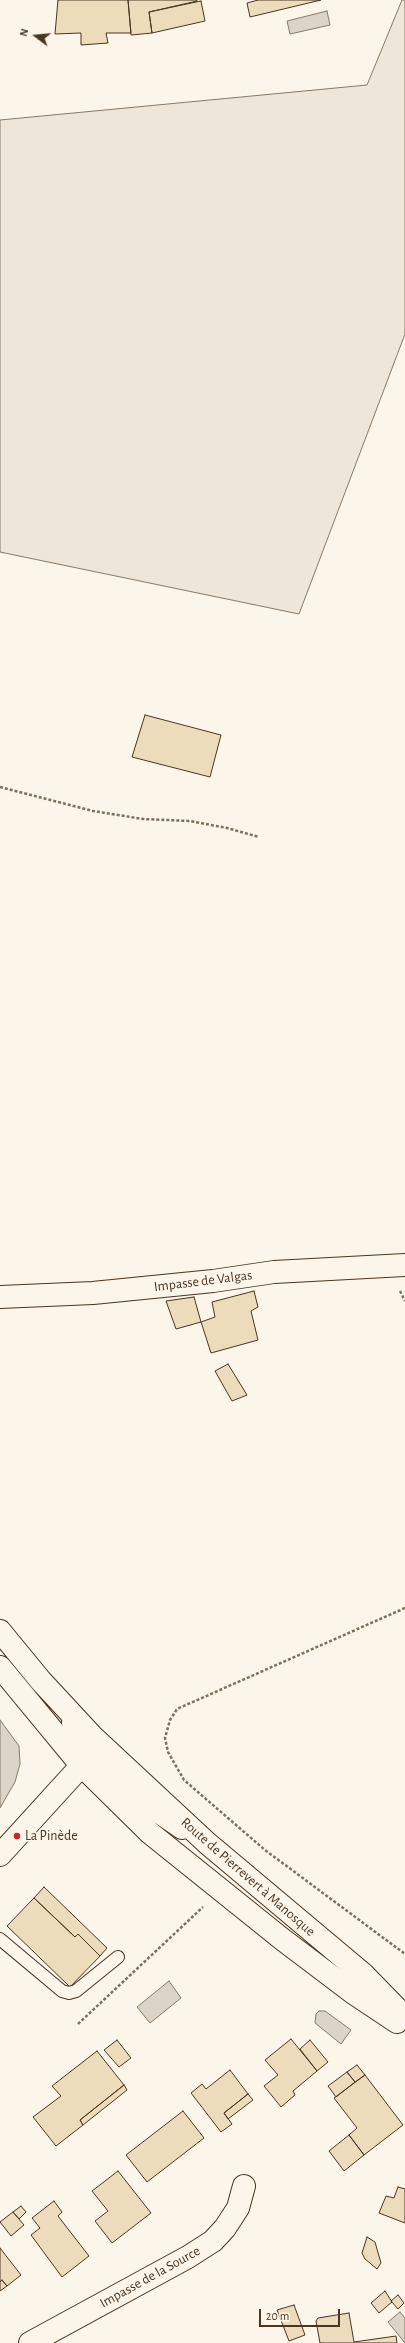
<!DOCTYPE html>
<meta charset="utf-8">
<style>
body{margin:0}
#map{position:relative;width:405px;height:2343px;overflow:hidden;background:#fbf6e9;font-family:"Alegreya Sans",sans-serif}
canvas{display:block}
.north{position:absolute;left:16px;top:16px;width:40px;height:40px;-webkit-text-stroke:3px #fbf6e9;paint-order:stroke;rotate:286deg;font-size:11px;font-weight:700;line-height:16px;text-align:center;color:#4a3520}
.north::after{content:'';display:block;margin:auto;width:14px;height:18px;background:#4a3520;clip-path:polygon(50% 0,100% 100%,50% 72%,0 100%)}
.scale{position:absolute;left:259px;top:2309px;width:81px;height:18px;box-sizing:border-box;border:2px solid #4a3520;border-top:0;padding-left:5px;font-size:12px;line-height:14px;white-space:nowrap;color:#4a3520;-webkit-text-stroke:3px #fbf6e9;paint-order:stroke}
</style>
<div id="map">
<canvas width="405" height="2343"></canvas>
<div class="north">N</div>
<div class="scale">20 m</div>
</div>
<script>
const ctx = document.querySelector('canvas').getContext('2d');
ctx.lineJoin = 'round';
function fillPath(path, color) { ctx.fillStyle = color; ctx.fill(path, 'evenodd'); }
const toPath = rows => new Path2D(rows.map(r => 'M' + r).join(''));
function trace(path, color, width, dash) { ctx.strokeStyle = color; ctx.lineWidth = width; ctx.lineCap = dash ? 'butt' : 'round'; ctx.setLineDash(dash || []); ctx.stroke(path); }
function drawText(font, color, halo, rows, align = 'center') {
  ctx.font = font + ' "Alegreya Sans",sans-serif'; ctx.lineWidth = 3; ctx.setLineDash([]); ctx.textBaseline = 'middle'; ctx.strokeStyle = halo; ctx.fillStyle = color; for (const [text, x, y, turn = 0] of rows) {
    ctx.save(); ctx.translate(x, y); ctx.rotate((+turn || 0) * Math.PI / 180); ctx.textAlign = isNaN(turn) ? turn : align; if (halo) ctx.strokeText(text, 0, 0); ctx.fillText(text, 0, 0); ctx.restore();
  }
}
const green = toPath([
 [402,0,405,0,405,334,299,614,0,552,0,120,367,85,402,0]
]);
const water = toPath([
 [327,11,330,25,290,34,287,21,327,11],
 [0,1720,19,1746,20,1764,15,1782,0,1808,0,1720],
 [169,1981,181,1998,150,2023,137,2007,169,1981],
 [319,2011,325,2011,351,2030,341,2044,315,2023,316,2014,319,2011],
 [400,2312,405,2318,405,2343,388,2322,400,2312]
]);
const building = toPath([
 [58,0,128,0,131,33,106,33,108,43,81,45,81,33,55,34,58,0],
 [128,0,197,0,197,1,149,12,152,33,131,35,128,0],
 [258,0,321,0,250,17,247,3,258,0],
 [201,1,205,21,152,33,149,12,201,1],
 [145,715,221,735,210,777,132,757,145,715],
 [254,1291,258,1307,251,1311,258,1340,211,1353,201,1322,215,1317,212,1302,254,1291],
 [194,1297,201,1322,176,1329,166,1301,194,1297],
 [228,1364,247,1395,232,1401,215,1371,228,1364],
 [44,1887,107,1948,100,1956,78,1934,75,1937,34,1898,44,1887],
 [34,1898,75,1937,78,1934,100,1956,70,1987,7,1926,34,1898],
 [291,2039,317,2071,293,2091,295,2095,281,2107,264,2086,278,2075,265,2060,291,2039],
 [117,2040,131,2058,119,2067,104,2050,117,2040],
 [310,2040,328,2062,317,2071,300,2049,310,2040],
 [97,2051,124,2085,80,2120,83,2125,56,2146,33,2117,61,2096,52,2086,97,2051],
 [357,2065,365,2075,355,2082,347,2072,357,2065],
 [230,2070,248,2094,224,2113,232,2124,221,2132,191,2093,202,2084,206,2089,230,2070],
 [347,2072,355,2082,336,2097,328,2086,347,2072],
 [365,2075,403,2125,364,2155,349,2135,357,2128,334,2098,365,2075],
 [124,2085,127,2090,83,2125,80,2120,124,2085],
 [248,2094,253,2100,228,2119,224,2113,248,2094],
 [183,2111,204,2138,147,2182,126,2155,183,2111],
 [349,2135,364,2155,344,2171,329,2151,349,2135],
 [118,2171,151,2213,112,2243,95,2221,108,2211,92,2191,118,2171],
 [398,2187,405,2189,405,2223,379,2213,386,2196,394,2198,398,2187],
 [54,2201,62,2212,58,2216,89,2256,62,2277,31,2235,40,2228,32,2218,54,2201],
 [21,2206,26,2212,19,2219,13,2212,21,2206],
 [13,2212,24,2225,11,2236,0,2222,13,2212],
 [367,2237,375,2242,381,2263,377,2269,365,2259,362,2253,367,2237],
 [0,2248,21,2275,7,2286,2,2280,0,2282,0,2248],
 [2,2280,7,2286,0,2291,0,2282,2,2280],
 [385,2291,392,2302,379,2313,371,2303,385,2291],
 [398,2295,404,2303,398,2309,391,2301,398,2295],
 [294,2305,305,2335,289,2341,277,2310,294,2305],
 [349,2313,354,2342,396,2336,397,2343,320,2343,316,2321,318,2318,349,2313]
]);
const path = toPath([
 [0,787,93,811,143,819,190,821,227,828,259,837],
 [400,1291,405,1301],
 [405,1608,177,1709,170,1720,165,1738,168,1752,184,1780,265,1850,405,1954],
 [78,2024,203,1907]
]);
const service = toPath([
 [0,1939,62,1991,69,1993,76,1991,118,1957]
]);
const minor = toPath([
 [0,1297,93,1293,213,1281,274,1272,405,1265],
 [73,1723,92,1754,137,1797,182,1828],
 [0,1855,92,1754],
 [30,2343,188,2257,213,2241,225,2228,238,2208,244,2186]
]);
const secondary = toPath([
 [0,1631,41,1681,92,1736,207,1843,363,1974,405,2017],
 [0,1667,81,1765,150,1833,282,1939,352,1992,397,2022]
]);
const markers = [
 [17,1836,4,"#c62828"]
];
const streetNames = [
 ["Impasse de Valgas",203,1281,-7],
 ["Route de Pierrevert à Manosque",248,1877,41],
 ["Impasse de la Source",150,2277,-29]
];
const poiNames = [
 ["La Pinède",25,1836]
];
fillPath(green, '#ede6d9');
trace(green, '#887966', 1);
fillPath(water, '#dcd4c6');
trace(water, '#887966', 1);
fillPath(building, '#ecdcbc');
trace(building, '#4a3520', 1);
trace(service, '#4a3520', 14);
trace(minor, '#4a3520', 24);
trace(secondary, '#4a3520', 24);
trace(path, '#7f6f5c', 2.5, [3, 2]);
trace(service, '#fbf6e9', 12);
trace(minor, '#fbf6e9', 22);
trace(secondary, '#fbf6e9', 22);
for (const [x, y, r, color] of markers) { const dot = new Path2D(); dot.arc(x, y, r, 0, 2 * Math.PI); ctx.fillStyle = color; ctx.fill(dot); trace(dot, '#fbf6e9', 1.5); }
drawText('14px', '#4a3520', '#fbf6e9', streetNames);
drawText('14px', '#4a3520', '#fbf6e9', poiNames, 'left');
</script>
